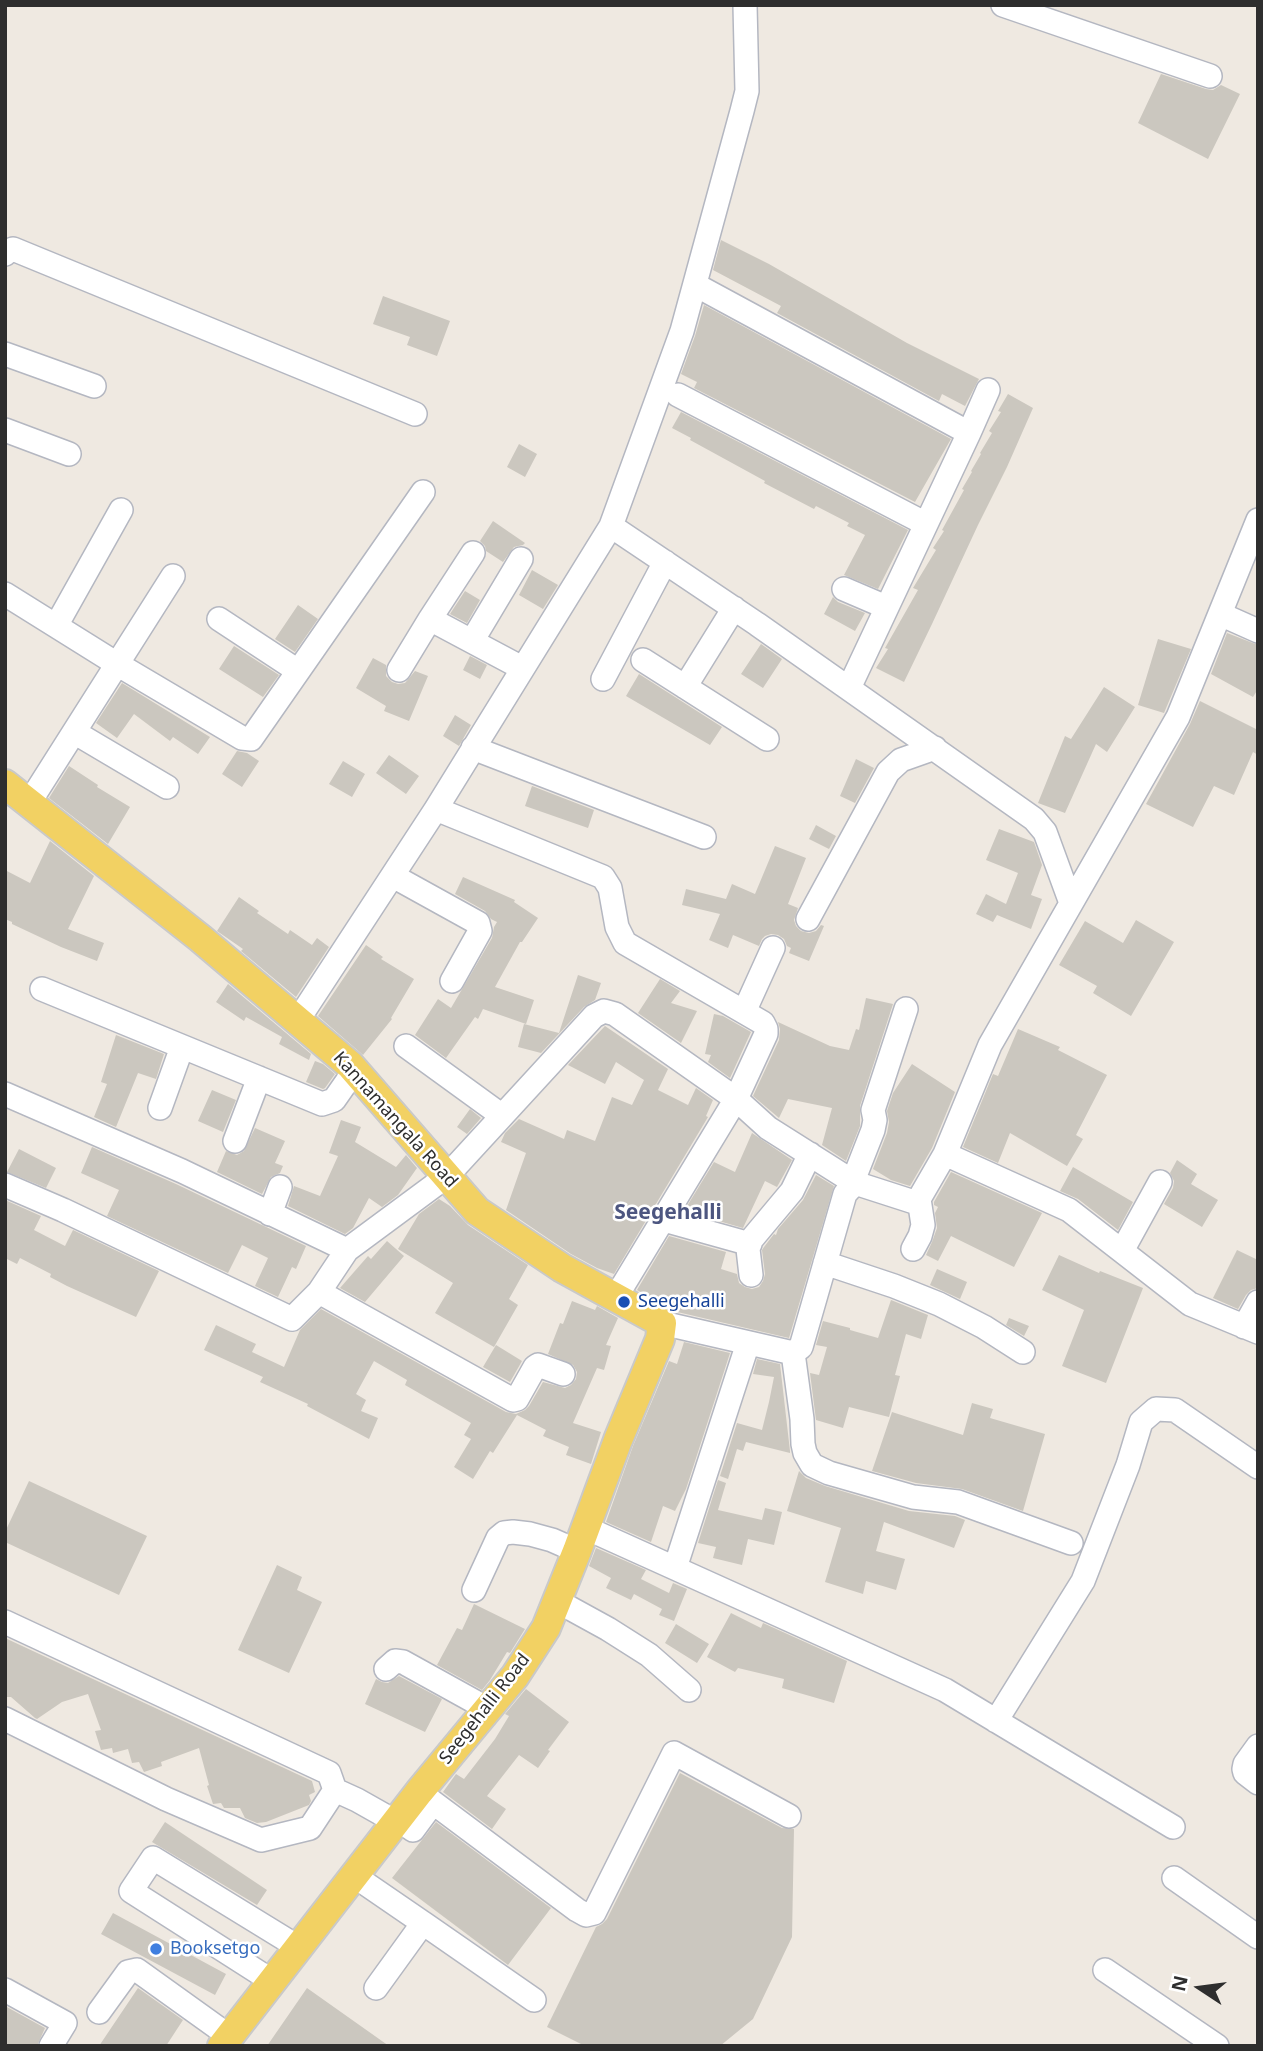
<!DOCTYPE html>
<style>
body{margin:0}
#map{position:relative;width:1263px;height:2051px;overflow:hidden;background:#efe9e1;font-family:"Noto Sans",sans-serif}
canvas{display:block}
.frame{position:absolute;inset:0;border:7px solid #2e2e2e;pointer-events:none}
.north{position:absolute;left:1165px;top:1953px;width:70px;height:70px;-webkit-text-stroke:5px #fff;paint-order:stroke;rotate:283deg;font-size:19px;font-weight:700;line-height:28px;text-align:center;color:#2e2e2e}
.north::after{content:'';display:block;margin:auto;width:24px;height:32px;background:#2e2e2e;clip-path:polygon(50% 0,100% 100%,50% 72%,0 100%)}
</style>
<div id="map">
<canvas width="1263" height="2051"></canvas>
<div class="frame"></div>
<div class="north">N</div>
</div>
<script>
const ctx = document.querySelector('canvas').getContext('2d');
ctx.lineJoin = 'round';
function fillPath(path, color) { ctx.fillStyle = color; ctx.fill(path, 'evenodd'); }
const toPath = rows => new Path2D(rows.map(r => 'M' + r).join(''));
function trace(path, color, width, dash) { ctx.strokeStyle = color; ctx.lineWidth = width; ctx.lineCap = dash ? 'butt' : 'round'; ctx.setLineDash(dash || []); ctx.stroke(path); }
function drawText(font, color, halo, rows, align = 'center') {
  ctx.font = font + ' "Noto Sans",sans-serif'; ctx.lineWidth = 5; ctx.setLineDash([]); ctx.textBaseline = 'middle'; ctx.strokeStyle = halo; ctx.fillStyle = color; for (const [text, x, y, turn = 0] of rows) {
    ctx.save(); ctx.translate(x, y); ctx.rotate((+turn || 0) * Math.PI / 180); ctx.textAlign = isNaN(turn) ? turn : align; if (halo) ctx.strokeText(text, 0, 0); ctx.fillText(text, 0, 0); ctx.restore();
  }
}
const building = toPath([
 [1161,74,1206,89,1213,90,1221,85,1240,94,1208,159,1138,123],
 [721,240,769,264,907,343,979,379,965,406,942,394,939,401,777,313,781,306,713,270],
 [383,296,450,321,437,356,407,345,410,337,373,324],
 [704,305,951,439,915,502,694,388,697,382,681,374,695,336],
 [1008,394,1033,408,1007,467,978,525,932,624,904,682,876,668,888,649,885,648,918,590,913,588,936,550,933,548,944,531,942,530,964,490,962,489,972,472,971,471,981,454,980,453,992,433,989,431,1001,412,998,411],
 [681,412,908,530,878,589,844,575,865,535,847,526,849,523,816,506,814,509,764,483,765,481,690,440,691,438,672,428],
 [519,444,537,454,525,477,507,467],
 [493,521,525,543,523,545,514,547,503,562,486,551,485,546,480,541],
 [532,570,558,585,543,609,519,595],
 [465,591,480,600,467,623,450,614],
 [833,597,838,602,865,613,855,631,824,614],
 [298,605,318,619,295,652,275,639],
 [1227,633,1258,645,1258,689,1253,697,1211,674],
 [1158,639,1191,649,1164,713,1138,705],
 [761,644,782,659,763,688,741,674],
 [234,646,279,675,263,697,219,669],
 [470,656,487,665,480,679,463,670],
 [373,658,386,665,386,676,392,682,398,684,405,683,415,671,428,676,409,721,384,711,386,706,356,688],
 [639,674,722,727,710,745,626,696],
 [122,683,210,737,198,754,173,737,170,741,134,714,117,738,96,723],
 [1104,687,1135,707,1107,752,1096,744,1065,813,1038,803,1065,736,1071,739],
 [1200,701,1258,730,1258,755,1253,752,1234,795,1214,786,1193,827,1146,804,1190,724],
 [455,715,471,725,459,746,443,736],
 [237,751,247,753,259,761,242,787,222,774],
 [389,755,419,776,406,794,376,773],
 [856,759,874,768,855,803,840,796],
 [343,761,365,774,352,797,329,784],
 [69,766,98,785,97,787,130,807,108,844,49,798],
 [532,786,594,810,588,828,525,806],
 [816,825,836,836,829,849,809,839],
 [999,829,1034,842,1042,865,1031,895,1042,899,1031,929,997,915,993,922,976,914,986,894,1006,904,1018,873,986,860],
 [50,841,94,876,68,929,104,943,97,961,61,947,12,924,12,922,5,919,5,870,30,883],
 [775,846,806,858,788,904,798,908,794,920,796,926,801,931,809,933,816,931,821,925,824,926,809,961,789,953,791,948,787,946,784,939,778,935,771,934,765,936,762,939,759,946,733,935,728,948,709,940,720,914,682,905,686,889,726,899,732,884,755,894],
 [463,877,515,900,514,902,538,918,522,942,520,942,495,987,534,1000,526,1024,483,1009,478,1019,475,1017,446,1058,415,1035,438,999,451,1008,492,938,494,927,497,922,491,919,485,911,455,894],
 [239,897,259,911,257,913,288,934,290,930,312,945,317,938,329,947,296,997,241,951,243,949,217,931],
 [1136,920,1174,942,1131,1016,1093,993,1097,986,1059,965,1085,921,1123,943],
 [366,945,383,957,381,959,414,979,391,1018,392,1019,363,1055,318,1016],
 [578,975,601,983,595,1000,584,1007,541,1053,518,1047,524,1024,559,1033],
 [660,979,680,991,671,1003,697,1011,681,1043,638,1013],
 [228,984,311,1054,309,1060,279,1044,282,1037,246,1017,244,1021,216,1002],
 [866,998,893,1004,860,1106,860,1126,846,1161,822,1145,832,1108,788,1099,779,1118,753,1096,779,1040,780,1029,778,1022,830,1046,849,1050,856,1029,859,1030],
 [714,1014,723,1016,751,1032,730,1078,708,1062,711,1055,705,1054],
 [605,1026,668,1069,658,1090,688,1105,696,1088,713,1100,706,1116,708,1117,614,1274,597,1268,571,1254,506,1210,526,1153,501,1142,505,1133,519,1119,564,1139,567,1130,595,1141,612,1097,632,1105,644,1080,616,1062,605,1084,568,1065],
 [1018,1029,1060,1047,1058,1050,1107,1075,1076,1135,1083,1139,1067,1166,1010,1133,998,1163,963,1147,993,1074,998,1076],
 [116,1035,164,1054,156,1079,138,1073,116,1127,94,1117,107,1084,101,1082],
 [315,1061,323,1064,335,1074,325,1088,323,1089,306,1082],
 [912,1064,955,1092,932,1148,910,1186,891,1180,873,1169,887,1133,889,1122,887,1111,893,1093],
 [212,1090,236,1100,223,1132,198,1121],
 [470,1109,481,1118,467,1134,457,1127],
 [341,1120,361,1127,355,1142,396,1167,406,1155,417,1168,398,1195,382,1207,369,1198,353,1228,345,1234,288,1206,294,1186,320,1196,338,1156,329,1153],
 [255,1128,285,1141,275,1163,283,1166,280,1173,271,1177,262,1194,217,1172,226,1151,237,1155,244,1151],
 [752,1133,792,1160,777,1187,765,1181,743,1228,684,1211,714,1162,735,1172],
 [92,1147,176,1184,306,1246,296,1269,292,1267,278,1297,255,1286,268,1258,242,1245,228,1273,107,1216,119,1190,81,1173],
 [19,1149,56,1168,46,1188,7,1172],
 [1177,1160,1197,1174,1191,1184,1218,1200,1202,1227,1164,1204,1173,1188,1174,1181,1170,1173],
 [1073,1167,1133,1202,1118,1230,1078,1199,1060,1191],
 [951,1172,1042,1213,1014,1267,951,1236,938,1261,926,1255,932,1242,937,1228,935,1213,938,1207,934,1205,934,1202],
 [816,1175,834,1186,789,1338,673,1311,637,1290,669,1236,726,1252,721,1269,737,1274,739,1283,745,1287,752,1289,759,1287,763,1281,765,1274,762,1250,764,1247,774,1234,776,1235,778,1229,803,1200],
 [439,1199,450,1206,468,1225,528,1265,509,1299,518,1305,494,1347,435,1313,453,1283,398,1249,419,1214],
 [5,1200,41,1216,34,1230,65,1246,73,1230,159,1271,136,1317,67,1286,50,1277,51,1274,20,1258,17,1264,5,1258],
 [387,1241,404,1256,365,1302,340,1288,368,1256,371,1259],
 [1237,1250,1258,1260,1258,1288,1251,1290,1246,1295,1238,1309,1213,1298],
 [1059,1255,1099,1273,1100,1271,1143,1288,1106,1383,1062,1366,1084,1310,1042,1290],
 [937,1269,967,1282,960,1299,930,1285],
 [891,1300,928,1315,921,1339,906,1334,895,1375,900,1376,889,1417,849,1407,843,1428,816,1420,810,1373,819,1375,827,1347,816,1345,823,1321,850,1328,850,1330,878,1338],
 [572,1301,595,1310,597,1306,618,1318,606,1345,611,1346,604,1370,597,1368,573,1423,601,1432,591,1464,566,1455,569,1447,543,1436,546,1430,517,1415,493,1453,490,1451,473,1479,454,1467,471,1439,464,1435,471,1423,405,1385,407,1380,374,1361,356,1394,366,1400,361,1411,378,1418,369,1439,307,1406,308,1404,260,1382,263,1377,204,1350,216,1325,256,1344,252,1352,284,1367,300,1330,321,1309,506,1412,516,1414,525,1410,529,1406,543,1382,565,1388,571,1385,576,1379,577,1372,573,1365,548,1354,560,1323,563,1324],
 [1009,1318,1029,1326,1024,1336,1006,1325],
 [684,1342,730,1353,686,1489,675,1511,663,1506,651,1542,606,1522,633,1446,669,1361,677,1364],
 [496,1345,522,1361,510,1382,483,1367],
 [757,1359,780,1364,790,1451,790,1453,746,1442,743,1451,737,1449,728,1479,720,1476,737,1423,762,1430,769,1402,774,1377,753,1374],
 [972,1403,993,1409,990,1418,1045,1434,1023,1511,962,1489,916,1483,872,1471,892,1412,963,1435],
 [799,1471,806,1478,825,1486,909,1511,955,1516,965,1520,954,1548,884,1522,876,1551,905,1559,896,1590,866,1581,863,1594,825,1582,841,1528,787,1511],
 [718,1480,726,1483,718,1510,762,1520,765,1508,782,1512,774,1545,748,1539,742,1565,713,1558,716,1547,698,1543],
 [29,1481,147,1536,119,1595,5,1542,5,1532],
 [596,1548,646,1570,641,1579,669,1593,673,1583,687,1589,674,1621,659,1615,662,1609,634,1594,631,1600,606,1588,611,1578,589,1566],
 [277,1565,302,1577,297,1590,322,1602,289,1673,238,1650],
 [474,1604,525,1629,510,1653,507,1652,490,1680,482,1690,437,1665,457,1628,462,1630],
 [731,1613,761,1628,763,1623,847,1661,834,1703,782,1688,784,1679,738,1668,735,1672,707,1657],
 [676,1624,709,1644,697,1663,665,1643],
 [5,1638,312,1781,315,1792,309,1795,311,1801,309,1805,266,1822,257,1823,245,1818,240,1808,224,1808,221,1803,213,1804,207,1786,209,1785,199,1748,161,1762,162,1766,144,1772,139,1762,132,1763,128,1749,113,1753,112,1748,101,1750,95,1731,101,1730,88,1694,62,1702,37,1719,35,1718,11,1697,5,1697],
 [399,1676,442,1699,425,1732,365,1704,376,1679,382,1682,388,1683],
 [526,1689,569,1722,548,1750,550,1751,538,1768,519,1755,487,1796,506,1809,492,1829,443,1792,456,1774,464,1779,495,1739,509,1716,505,1714],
 [680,1773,782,1828,794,1829,792,1937,753,2019,720,2046,585,2046,547,2027,596,1927,602,1924,607,1919],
 [165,1822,267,1890,257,1905,152,1842],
 [436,1822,551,1908,508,1965,392,1878],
 [113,1913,226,1974,215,1995,101,1934],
 [138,1988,183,2020,166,2046,99,2046],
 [307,1988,389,2046,267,2046],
 [5,2006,45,2028,37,2046,5,2046]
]);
const minor = toPath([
 [1003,5,1210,76],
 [5,254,8,251,13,249,415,414],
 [703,289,969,433,849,688],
 [5,354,94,386],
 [678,395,926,524],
 [5,430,69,454],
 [969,433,988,390],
 [611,526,757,624,1034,819,1045,832,1071,903],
 [473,553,430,619,522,668],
 [844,589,886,607],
 [5,594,117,664,242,738,251,739,423,492],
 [1220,614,1258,631],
 [219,619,298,671],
 [56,626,121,510],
 [472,641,521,559],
 [643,660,767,739],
 [399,670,430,619],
 [603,679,665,562],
 [685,687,734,608],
 [74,732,167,787],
 [473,748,704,837],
 [29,803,173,576],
 [436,809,603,877,610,888,617,927,625,943,763,1023,766,1029,766,1034,736,1099,616,1297],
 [393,876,478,923,480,931,452,981],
 [808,919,888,772,901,760,935,748],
 [42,989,322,1104,334,1100,355,1070],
 [744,1012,773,948],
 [298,1020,436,809,611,526,682,331,742,111,747,91,745,5],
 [406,1046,501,1115],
 [5,1094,182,1171,347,1250],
 [160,1108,182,1047],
 [235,1141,259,1078],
 [945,1154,1069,1210,1190,1304,1258,1332],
 [853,1181,873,1130,875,1120,873,1110,906,1009],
 [5,1185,63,1210,292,1319,319,1292,347,1250,447,1176,594,1016,604,1011,615,1014,736,1099,768,1128,855,1183],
 [270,1214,280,1187],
 [664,1220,750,1244],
 [913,1249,920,1236,923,1225,919,1199],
 [1122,1251,1160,1182],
 [825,1263,894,1286,939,1304,984,1327,1023,1352],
 [751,1275,748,1249,751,1240,792,1191,810,1154],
 [319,1292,513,1400,517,1399,535,1367,538,1365,563,1374],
 [662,1323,793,1353],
 [1244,1327,1258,1302],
 [793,1353,801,1347,845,1194,855,1183,914,1202,919,1199,945,1154,990,1045,1178,717,1258,520],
 [793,1353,802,1419,803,1444,805,1453,812,1465,829,1473,913,1497,958,1502,1071,1543],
 [586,1528,945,1690,1173,1827],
 [675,1568,748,1343],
 [474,1590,498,1538,504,1533,513,1532,530,1534,552,1540,577,1551],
 [557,1601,608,1629,649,1655,689,1690],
 [5,1622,329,1773,335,1790,357,1800,396,1822],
 [386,1669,395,1661,403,1662,488,1709],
 [5,1719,166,1799,261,1840,310,1828,335,1790],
 [996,1721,1083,1581,1128,1465,1141,1422,1156,1409,1175,1410,1258,1467],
 [1258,1746,1245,1764,1244,1769,1245,1773,1258,1783],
 [419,1792,577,1910,586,1915,594,1913,674,1753,789,1816],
 [398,1819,413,1830,433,1803],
 [353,1875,423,1923],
 [1174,1878,1258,1937],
 [1105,1970,1217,2046],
 [272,1981,131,1891,153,1858,298,1947],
 [376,1988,423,1923,534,2000],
 [5,1990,65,2023,51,2046],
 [99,2012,128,1972,137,1970,229,2036]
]);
const major = toPath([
 [5,784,200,938,350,1065,477,1211,562,1268,662,1323,660,1339,618,1440,577,1551,546,1628,515,1676,419,1792,222,2046]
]);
const markers = [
 [624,1302,7,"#1a4fb4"],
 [156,1949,7,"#3f7fe0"]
];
const streetNames = [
 ["Kannamangala Road",395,1120,48],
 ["Seegehalli Road",485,1709,-52]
];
const transitNames = [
 ["Seegehalli",638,1302]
];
const shopNames = [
 ["Booksetgo",170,1949]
];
const quarterNames = [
 ["Seegehalli",668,1213]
];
fillPath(building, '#cbc7bf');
trace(minor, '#b4b7c1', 26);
trace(major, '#c9c9c9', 32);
trace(minor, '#fff', 23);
trace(major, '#f2d163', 28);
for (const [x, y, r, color] of markers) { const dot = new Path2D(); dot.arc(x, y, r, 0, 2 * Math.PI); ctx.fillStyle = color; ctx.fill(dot); trace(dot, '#fff', 2.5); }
drawText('18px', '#2e2e2e', '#fff', streetNames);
drawText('18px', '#164399', '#fff', transitNames, 'left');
drawText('18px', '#366cbe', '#fff', shopNames, 'left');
drawText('bold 21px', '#4d5680', '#fff', quarterNames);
</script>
